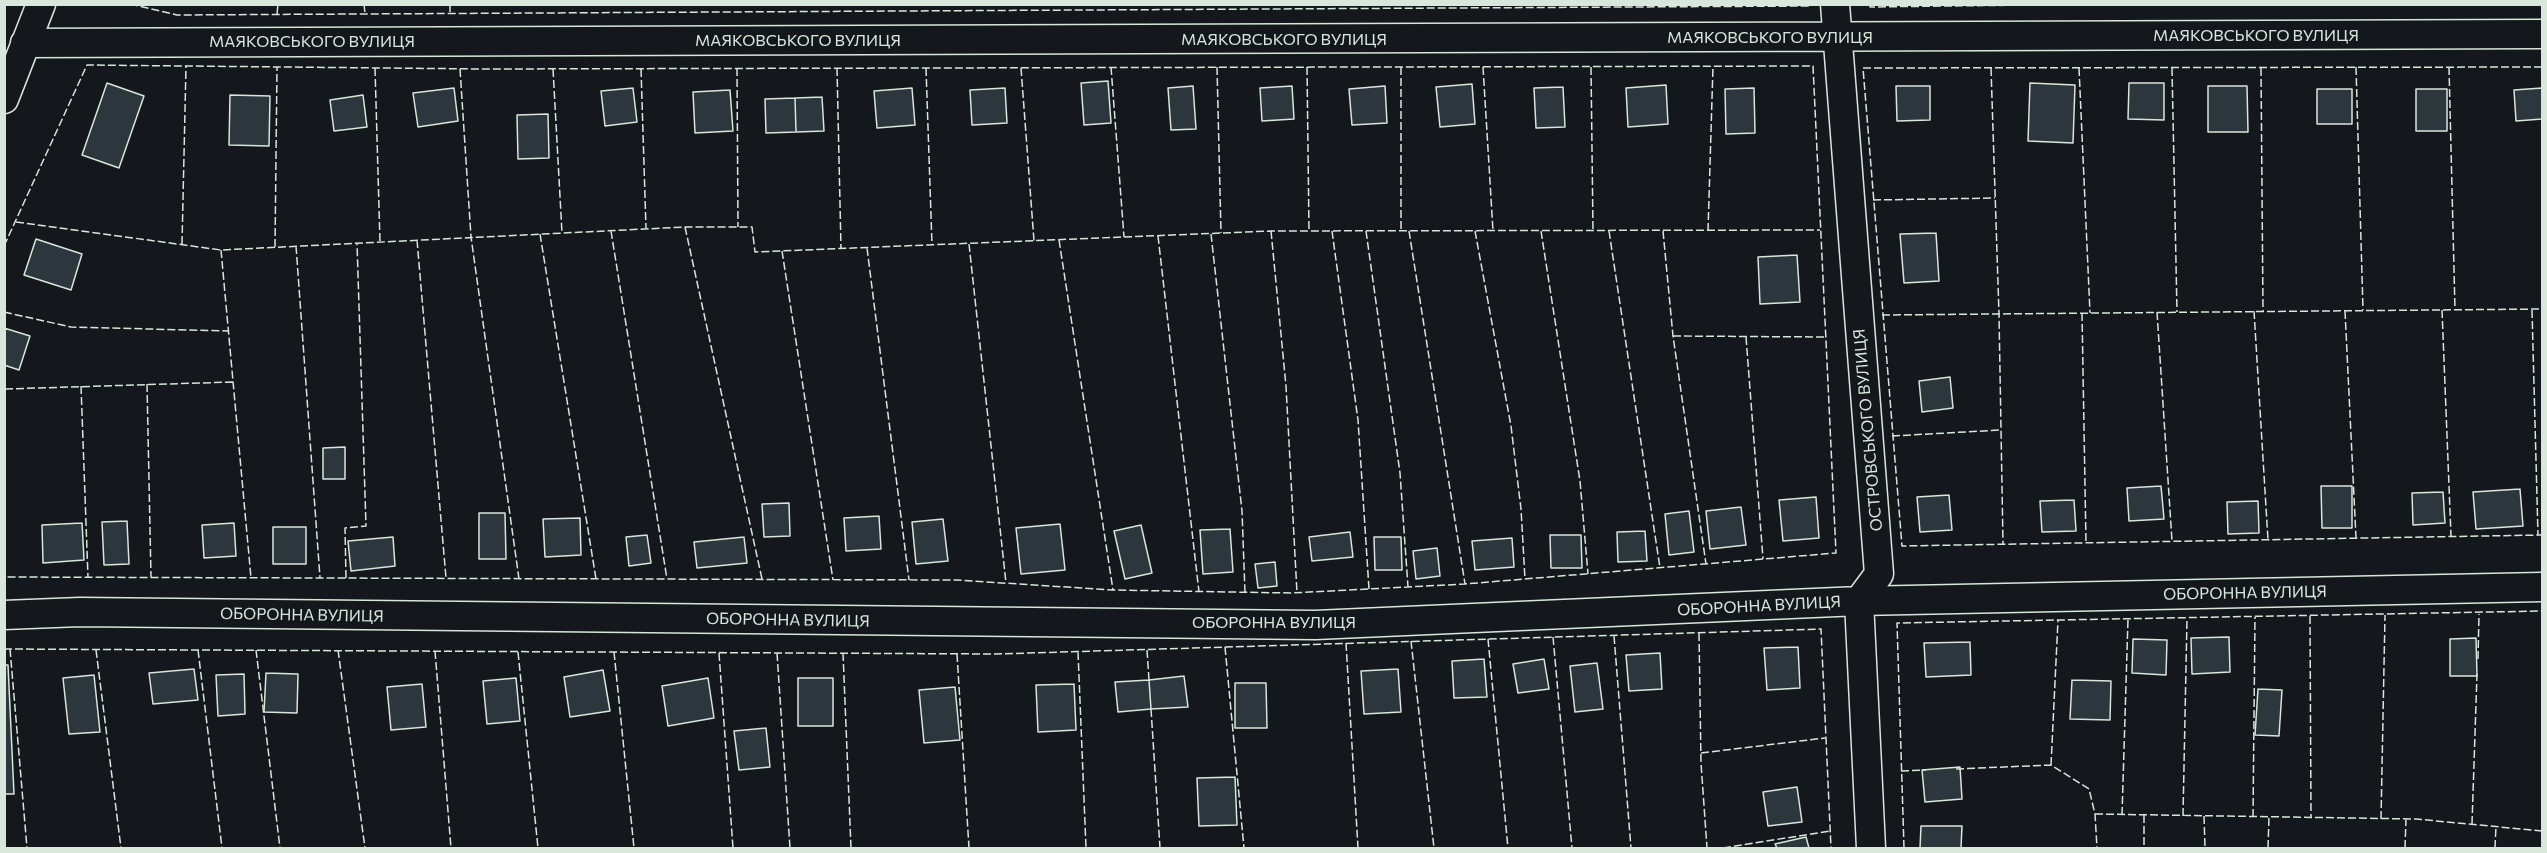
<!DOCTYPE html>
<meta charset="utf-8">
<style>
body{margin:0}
#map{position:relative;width:2547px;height:853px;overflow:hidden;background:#14181c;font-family:Commissioner,sans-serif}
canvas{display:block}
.frame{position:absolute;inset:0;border:6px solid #d8e6dc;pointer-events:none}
</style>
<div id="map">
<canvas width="2547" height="853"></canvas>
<div class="frame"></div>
</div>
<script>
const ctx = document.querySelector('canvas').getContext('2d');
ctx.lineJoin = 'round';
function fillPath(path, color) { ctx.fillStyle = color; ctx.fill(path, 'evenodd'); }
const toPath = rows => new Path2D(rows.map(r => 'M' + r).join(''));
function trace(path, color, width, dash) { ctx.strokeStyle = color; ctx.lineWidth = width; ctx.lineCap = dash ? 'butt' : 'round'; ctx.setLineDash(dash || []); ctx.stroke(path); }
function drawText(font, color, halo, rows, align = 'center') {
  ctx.font = font + ' Commissioner,sans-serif'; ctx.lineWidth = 4.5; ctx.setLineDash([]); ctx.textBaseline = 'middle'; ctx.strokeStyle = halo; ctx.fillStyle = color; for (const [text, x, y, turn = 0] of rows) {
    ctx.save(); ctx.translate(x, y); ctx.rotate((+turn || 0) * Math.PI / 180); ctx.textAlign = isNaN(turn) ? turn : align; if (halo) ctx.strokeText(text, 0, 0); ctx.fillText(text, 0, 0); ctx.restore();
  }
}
const building = toPath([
 [1108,81,1111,123,1084,125,1081,83,1108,81],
 [107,83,144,96,119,168,82,155,107,83],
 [2030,83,2075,85,2073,143,2028,141,2030,83],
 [2129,83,2164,83,2164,120,2128,119,2129,83],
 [1472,84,1475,124,1440,127,1436,87,1472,84],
 [1666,85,1668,124,1628,127,1626,88,1666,85],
 [1193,86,1196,129,1171,130,1168,88,1193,86],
 [1292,86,1294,119,1262,121,1260,88,1292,86],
 [1385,86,1387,123,1352,125,1349,89,1385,86],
 [1896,86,1930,86,1930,120,1897,121,1896,86],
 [2208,86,2247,86,2248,132,2208,132,2208,86],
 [1563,87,1565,127,1536,128,1534,88,1563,87],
 [454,88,458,121,418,127,413,93,454,88],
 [633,88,637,122,605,126,601,91,633,88],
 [912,88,915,125,877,128,874,91,912,88],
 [1005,88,1007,123,972,125,970,90,1005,88],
 [1754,88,1755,133,1726,134,1725,89,1754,88],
 [2542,88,2542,119,2516,121,2514,90,2542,88],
 [2317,89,2352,89,2352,124,2317,124,2317,89],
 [2416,89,2447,89,2447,131,2416,131,2416,89],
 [730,90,733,131,695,133,693,92,730,90],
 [230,95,270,96,269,146,229,145,230,95],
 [363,95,367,127,334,131,330,100,363,95],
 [822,97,824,131,796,132,795,98,822,97],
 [795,98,796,132,766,133,765,99,795,98],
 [548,114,549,158,518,159,517,115,548,114],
 [1936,233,1939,281,1904,283,1900,234,1936,233],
 [36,239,82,254,71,290,24,275,36,239],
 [1797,255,1800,302,1760,304,1758,257,1797,255],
 [4,328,30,336,19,370,4,365,4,328],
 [1950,377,1953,408,1922,412,1919,381,1950,377],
 [345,447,345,479,323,479,323,448,345,447],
 [2161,486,2164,519,2129,521,2127,488,2161,486],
 [2321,486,2352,486,2352,528,2322,528,2321,486],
 [2520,489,2523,526,2476,529,2473,492,2520,489],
 [2443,492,2445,523,2413,525,2412,493,2443,492],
 [1949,495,1952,530,1920,532,1917,497,1949,495],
 [1816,497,1819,538,1783,541,1779,500,1816,497],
 [2074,500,2076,531,2042,532,2040,501,2074,500],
 [2258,501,2259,533,2228,534,2227,502,2258,501],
 [789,503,790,536,764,537,762,504,789,503],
 [1741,507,1746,545,1710,549,1706,511,1741,507],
 [1689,511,1694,552,1669,555,1665,514,1689,511],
 [479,513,505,513,506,559,479,559,479,513],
 [879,516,881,549,846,551,844,518,879,516],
 [580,518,581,555,545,557,543,519,580,518],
 [943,519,948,561,916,564,912,522,943,519],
 [127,521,129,564,104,565,102,522,127,521],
 [82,523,84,560,43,563,42,525,82,523],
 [234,523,236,556,204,558,202,525,234,523],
 [1060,524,1065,570,1021,574,1016,528,1060,524],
 [1141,525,1152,573,1125,579,1114,531,1141,525],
 [273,527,306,527,306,564,273,564,273,527],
 [1230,529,1233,572,1203,574,1200,530,1230,529],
 [1645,531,1647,561,1618,562,1617,532,1645,531],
 [1350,532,1353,557,1312,561,1309,537,1350,532],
 [647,535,651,563,629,566,626,537,647,535],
 [1550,535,1581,535,1582,568,1551,568,1550,535],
 [393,537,395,566,351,571,348,541,393,537],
 [744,537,747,563,697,568,694,542,744,537],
 [1374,537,1401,537,1402,570,1375,570,1374,537],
 [1512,538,1514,567,1475,570,1472,541,1512,538],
 [1437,548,1440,576,1416,579,1413,551,1437,548],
 [1275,562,1277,586,1258,588,1255,564,1275,562],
 [2229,637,2230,672,2192,674,2191,638,2229,637],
 [2476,638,2477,676,2450,676,2450,639,2476,638],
 [2133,639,2167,640,2166,675,2132,673,2133,639],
 [1970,642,1971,675,1926,677,1924,643,1970,642],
 [1798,647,1800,688,1767,690,1764,648,1798,647],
 [1660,653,1662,689,1629,691,1626,655,1660,653],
 [1484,659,1487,697,1454,698,1452,661,1484,659],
 [1544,659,1549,689,1518,693,1513,664,1544,659],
 [1597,663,1603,709,1575,712,1570,666,1597,663],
 [4,665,8,665,14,794,4,794,4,665],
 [194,669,198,700,153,704,149,673,194,669],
 [1398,669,1401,712,1364,714,1361,671,1398,669],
 [603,670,610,711,570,717,564,677,603,670],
 [266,673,298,674,297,713,264,712,266,673],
 [244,674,245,714,218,716,216,675,244,674],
 [94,675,100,732,69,734,63,678,94,675],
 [1184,676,1188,707,1151,709,1149,680,1184,676],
 [516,678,520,721,487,724,483,681,516,678],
 [708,678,714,718,668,726,662,686,708,678],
 [798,678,833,678,833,726,798,726,798,678],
 [1149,680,1151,709,1118,712,1115,682,1149,680],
 [2072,680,2111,681,2110,720,2070,719,2072,680],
 [1235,683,1266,683,1267,728,1235,728,1235,683],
 [422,684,426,727,391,730,387,687,422,684],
 [1074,684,1076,730,1038,732,1036,685,1074,684],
 [955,687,960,740,924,743,919,690,955,687],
 [2258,689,2282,690,2279,736,2255,735,2258,689],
 [766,728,770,767,739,770,734,731,766,728],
 [1960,767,1962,799,1925,802,1922,770,1960,767],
 [1235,777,1237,825,1199,826,1197,778,1235,777],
 [1797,787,1802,822,1768,826,1763,792,1797,787],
 [1921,826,1962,826,1961,848,1920,848,1921,826],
 [1806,837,1809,848,1777,848,1775,844,1806,837]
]);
const minor = toPath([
 [1835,4,1879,574,1859,601,1871,848],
 [25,43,2542,34],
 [4,99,41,4],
 [4,615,80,612,1315,625,1859,601,2542,587]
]);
const fence = toPath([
 [130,4,177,15,1811,6,1811,4],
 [364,4,365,14],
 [450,4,450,14],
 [1870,4,1870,7,2109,4],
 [277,14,278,4],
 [1111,67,1124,237],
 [1217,67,1221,233],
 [1307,67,1309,231],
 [1401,67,1401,231],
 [1483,67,1493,231],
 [1591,67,1593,231],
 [2356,67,2363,310],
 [2449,67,2455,310],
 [2542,67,1863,68,1902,546,2542,535],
 [375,68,380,242],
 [737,68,738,227],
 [837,68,841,249],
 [926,68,932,245],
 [1021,68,1034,241],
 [1991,68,1999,314,2003,544],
 [2079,68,2090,313],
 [2172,68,2177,312],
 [2261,68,2263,311],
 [460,69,471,237,519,579],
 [553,69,562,233],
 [641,69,646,228],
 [1873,200,1995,198],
 [16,222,221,250,685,227,752,227,755,252,1271,231,1820,230],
 [685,227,762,579],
 [611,231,667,579],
 [1271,231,1286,386,1297,593],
 [1332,231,1358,420,1369,589],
 [1366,231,1400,473,1408,587],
 [1409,231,1465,584],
 [1475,231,1511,426,1521,509,1525,579],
 [1541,231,1580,481,1588,574],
 [1609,231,1660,568],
 [1663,231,1673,336,1706,564],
 [1708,231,1713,66],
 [540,234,596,579],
 [1211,234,1242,511,1245,593],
 [1158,236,1199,592],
 [417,240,446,578],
 [1059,240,1113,590],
 [182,244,186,66],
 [969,244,1006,583],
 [4,246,87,65,483,69,1813,66,1836,553,1465,584,1291,593,1113,590,956,580,4,577],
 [296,246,320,578],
 [275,247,277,67],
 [867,248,909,580],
 [221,250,251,578],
 [782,251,833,580],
 [2442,310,2451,536],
 [2532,310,2538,535],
 [2254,311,2268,540],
 [2345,311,2356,538],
 [4,312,71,327,228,331],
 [2157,312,2172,541],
 [2082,313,2086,543],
 [1882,315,2542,309],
 [1673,336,1825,337],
 [1746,337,1763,559],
 [147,384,151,577],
 [81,386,88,577],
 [4,389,5,577],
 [5,389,233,382],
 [1892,436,2001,430],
 [346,578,345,528,366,526,357,243],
 [2310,616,2311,817],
 [1699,633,1701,763,1707,848],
 [1614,636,1631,848],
 [1553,637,1572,848],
 [1488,639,1508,848],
 [1411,641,1434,848],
 [1346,643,1358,848],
 [1225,647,1244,848],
 [4,649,996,654,1821,629,1831,848],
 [10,649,27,848],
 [96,650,121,848],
 [198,650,222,848],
 [256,650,280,848],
 [338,650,365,848],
 [1147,650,1149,680],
 [435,651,451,848],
 [518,652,538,848],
 [614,652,634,848],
 [1078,652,1086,848],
 [719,653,733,848],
 [777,653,790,848],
 [843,653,851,848],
 [957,654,969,848],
 [2478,659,2479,614],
 [1151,709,1160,848],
 [1701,753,1825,738],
 [2051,765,2058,620],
 [1956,769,2051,765,2089,789,2095,814,2097,848],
 [1901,771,1926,770],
 [2095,814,2416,819,2542,831],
 [2122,815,2128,619],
 [2144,815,2144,848],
 [2183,816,2187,618],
 [2204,816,2205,848],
 [2253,817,2255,617],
 [2381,819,2385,615],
 [2472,824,2477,674],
 [1723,848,1830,831],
 [1904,848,1897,623,2542,611],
 [2268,848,2269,817],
 [2405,848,2406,819],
 [2495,848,2496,826]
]);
const streetNames = [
 ["МАЯКОВСЬКОГО ВУЛИЦЯ",2256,36],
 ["МАЯКОВСЬКОГО ВУЛИЦЯ",1770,38],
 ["МАЯКОВСЬКОГО ВУЛИЦЯ",1284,40],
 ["МАЯКОВСЬКОГО ВУЛИЦЯ",798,41],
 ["МАЯКОВСЬКОГО ВУЛИЦЯ",312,42],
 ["ОСТРОВСЬКОГО ВУЛИЦЯ",1868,430,-95],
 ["ОБОРОННА ВУЛИЦЯ",2245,593,-1],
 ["ОБОРОННА ВУЛИЦЯ",1759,606,-3],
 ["ОБОРОННА ВУЛИЦЯ",302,615,1],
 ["ОБОРОННА ВУЛИЦЯ",788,620,1],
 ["ОБОРОННА ВУЛИЦЯ",1274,623]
];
fillPath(building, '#2c363c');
trace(building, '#d8e6dc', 1.5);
trace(minor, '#d8e6dc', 31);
trace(minor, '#14181c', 28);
trace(fence, '#d8e6dc', 1.5, [8, 3]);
drawText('16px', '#d8e6dc', '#14181c', streetNames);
</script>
